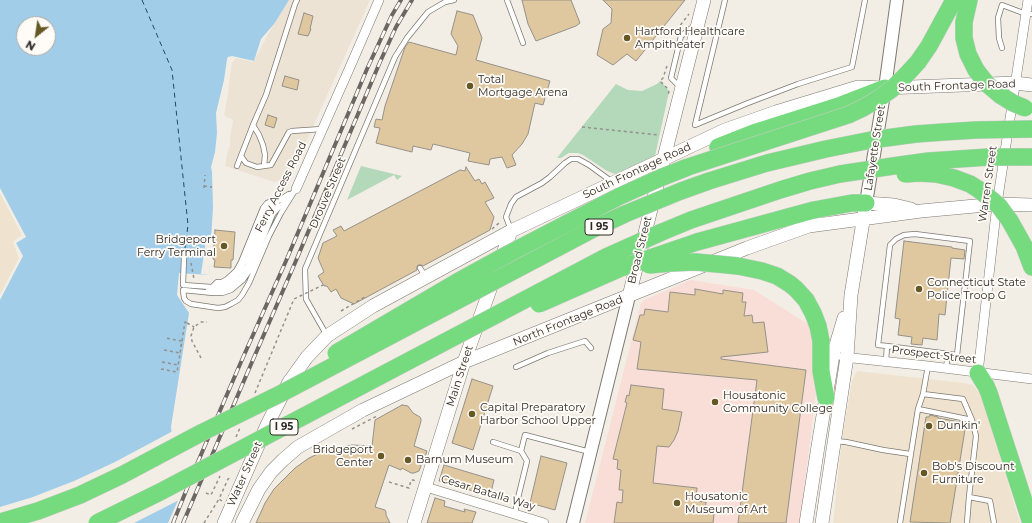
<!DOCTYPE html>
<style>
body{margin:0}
#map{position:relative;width:1032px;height:523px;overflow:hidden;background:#f3eee5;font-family:Montserrat,sans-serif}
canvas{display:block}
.north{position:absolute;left:16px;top:16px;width:40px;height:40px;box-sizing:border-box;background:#fffbf6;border:1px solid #aba8a4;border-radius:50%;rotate:210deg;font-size:11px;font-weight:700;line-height:16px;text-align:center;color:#2e2c29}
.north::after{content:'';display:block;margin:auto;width:14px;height:18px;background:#655825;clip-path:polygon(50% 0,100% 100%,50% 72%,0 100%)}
</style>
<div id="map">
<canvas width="1032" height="523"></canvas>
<div class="north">N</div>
</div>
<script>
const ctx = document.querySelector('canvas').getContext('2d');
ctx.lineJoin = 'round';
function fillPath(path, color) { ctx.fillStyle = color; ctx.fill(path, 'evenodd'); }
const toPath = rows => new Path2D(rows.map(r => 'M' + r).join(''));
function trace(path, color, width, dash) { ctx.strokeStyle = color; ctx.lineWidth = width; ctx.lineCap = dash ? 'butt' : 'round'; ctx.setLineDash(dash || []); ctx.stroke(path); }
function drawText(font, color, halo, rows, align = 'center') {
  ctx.font = font + ' Montserrat,sans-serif'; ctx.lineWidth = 3.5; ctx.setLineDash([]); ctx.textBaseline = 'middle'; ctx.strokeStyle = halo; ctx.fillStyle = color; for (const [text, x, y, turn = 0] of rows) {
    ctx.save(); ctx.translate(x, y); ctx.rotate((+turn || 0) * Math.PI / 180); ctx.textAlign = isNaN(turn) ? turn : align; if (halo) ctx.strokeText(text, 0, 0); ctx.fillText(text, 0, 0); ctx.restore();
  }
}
const commercial = toPath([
 [0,193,22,235,13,242,19,258,0,295],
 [857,371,964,383,973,385,982,397,1020,523,833,523,842,438,852,381]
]);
const built = toPath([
 [286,0,370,0,290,178,274,182,225,166,233,120,223,115,233,57,254,61]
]);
const education = toPath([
 [691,280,754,290,811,326,816,374,816,392,800,523,585,523,641,303,644,300]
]);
const green = toPath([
 [660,81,667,88,669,92,655,156,615,174,607,171,583,155,578,153,569,153,561,158,557,158,616,84,628,90,642,91,657,84],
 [361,166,402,176,397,180,394,175,347,200]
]);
const water = toPath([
 [0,0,289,0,274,24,261,39,254,61,234,57,229,62,222,116,228,118,217,166,212,172,213,207,209,275,179,273,177,295,189,313,171,427,180,496,168,523,0,523,0,300,23,256,16,243,26,237,0,188],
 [24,24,48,24,48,48,24,48]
]);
const pier = toPath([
 [232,56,253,61,253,62,236,58,231,63,228,93,224,116,230,119,230,146,224,160,216,170,212,172,211,167,215,152,217,133,216,113,224,80,227,59,228,57],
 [206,240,212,241,209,275,201,274],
 [173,431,182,496,181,499,134,523,0,523,0,507,33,497,74,481,115,462]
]);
const ferry = toPath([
 [142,0,172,70,188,225,184,256]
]);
const building = toPath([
 [522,0,571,0,580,23,576,26,536,41,528,24,522,0],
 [603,0,685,0,636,61,627,54,613,65,597,55,603,29,611,23,612,9,603,0],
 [457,11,473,15,482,38,476,60,550,81,543,105,535,103,528,134,522,144,512,155,516,165,507,168,502,157,490,159,489,165,468,161,470,153,433,144,431,150,413,146,412,152,376,143,380,128,374,127,376,119,382,120,385,106,405,47,409,42,456,55,458,46,451,34,457,11],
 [304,13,313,16,310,29,311,29,308,36,298,34,304,13],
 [285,76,299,80,297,90,282,86,285,76],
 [268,115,277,118,274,128,265,125,268,115],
 [466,167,475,181,479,179,482,184,485,182,494,198,485,202,494,217,490,230,423,266,421,265,418,265,417,267,417,270,354,304,341,298,336,289,331,292,327,286,324,286,318,276,324,272,318,258,323,243,337,236,333,230,341,226,344,231,460,170,465,171,466,167],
 [215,230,235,232,233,260,231,260,231,268,214,267,215,260,213,259,215,230],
 [904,241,952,247,952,248,965,250,964,259,951,258,945,315,939,314,937,340,923,338,922,345,911,344,912,337,898,335,900,319,895,318,904,241],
 [695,289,723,294,723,290,743,293,742,302,746,302,744,316,752,315,753,323,764,322,768,352,721,357,721,359,806,370,786,523,738,523,757,380,637,369,641,342,633,340,640,315,644,315,645,309,668,312,670,292,695,295,695,289],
 [472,379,493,386,473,450,452,443,472,379],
 [631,385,664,389,662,409,682,412,678,431,674,440,669,447,657,446,653,483,697,488,696,501,706,502,705,513,714,514,713,523,614,523,617,502,622,503,623,490,619,490,621,470,617,469,618,460,613,459,627,403,625,402,627,395,629,396,631,385],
 [402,405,408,406,413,413,420,417,421,419,421,421,414,446,427,451,425,457,419,455,421,466,419,471,414,473,411,473,402,468,401,470,389,465,375,507,385,510,386,512,386,515,390,523,256,523,265,503,274,489,295,468,309,458,322,452,335,448,352,445,372,446,375,420,402,405],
 [930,415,938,417,938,418,966,423,950,523,910,522,926,417,929,417,930,415],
 [541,456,567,463,555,510,530,503,541,456],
 [444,465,494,480,490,496,439,481,444,465],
 [435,498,445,501,444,506,465,512,464,509,476,512,472,523,427,523,435,498]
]);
const path = toPath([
 [674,35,675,32,689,14],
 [667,66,663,78,660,81,667,88,669,92,668,94],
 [582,127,659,135],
 [204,186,212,187],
 [204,188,205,175],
 [492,229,499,223,501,223],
 [191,263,194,279],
 [341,311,365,297],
 [187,323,194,327],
 [164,350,180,353],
 [201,358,192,341,191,336,194,327,201,322,207,322],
 [162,362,178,365],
 [161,369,177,372,182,341,165,338],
 [352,429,377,416],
 [389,482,409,488,411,480,413,480,416,481],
 [222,501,219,499,228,479,232,477],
 [204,523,219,499]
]);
const service = toPath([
 [507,0,523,43],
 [725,0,695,125,748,103,798,84,852,67,865,0],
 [1002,48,999,38,998,18,1002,5,1026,14,1032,14],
 [680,87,671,78,681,36,694,26],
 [241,156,246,163,257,167,264,166,265,155,263,145,259,135,253,125],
 [237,166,253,125,266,95,295,4,297,0],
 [264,166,271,165,289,132,292,131,322,129],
 [296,189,281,213,269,236,249,283,242,295,238,300,231,304,225,307,218,308,191,304,186,301,184,298,183,290,213,293,222,293,231,290,243,280,250,270,273,214,296,189],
 [511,230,506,217,511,204,516,197,542,183,550,177,565,163,571,159,578,159,589,165,611,181],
 [184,257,183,285,211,287,219,286,226,284,235,277,241,269,267,210,270,206,289,194],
 [420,268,425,276],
 [212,287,217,282,222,282,227,279,236,271,241,262,263,208,267,203,278,198],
 [208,289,222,290,228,287,240,278,247,267,269,212,277,204],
 [326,334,306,299,305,269,395,57,407,38,428,12,445,2,454,0],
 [886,361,887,346,957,355,970,241,915,234,904,235,896,239,890,245,878,345,887,346],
 [516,367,548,353,585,341,591,348],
 [946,368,948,354],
 [923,394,963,399,972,420,976,436,969,497,967,523],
 [918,409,972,420],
 [835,441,846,442,883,450,910,454],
 [493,442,521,451,525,435,590,452],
 [969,497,990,501,994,523],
 [516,515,516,506,527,461,521,451],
 [900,523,918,409,923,394,928,366]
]);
const minor = toPath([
 [296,189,350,67,379,0],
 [843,357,928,366,1032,379],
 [978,373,997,204,1028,0],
 [426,487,544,523]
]);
const tertiary = toPath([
 [866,203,885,88,897,0],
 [573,523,629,296]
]);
const secondary = toPath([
 [629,296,704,0],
 [224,523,267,425,289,382,307,357,327,336,373,306,511,231,725,130,776,112,858,87,885,88,1015,83,1032,85],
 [242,523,259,489,271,472,283,460,298,447,363,410,464,362,747,248,809,226,921,211,997,204,1032,205],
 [414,523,464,362,511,231],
 [806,523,819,440,833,355,844,318],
 [822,523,847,357,851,295,866,203,894,205,911,209]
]);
const motorway = toPath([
 [969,0,964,22,964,38,968,54,976,70],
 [906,75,918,62,929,46,954,0],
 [718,147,756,132,841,105,885,88],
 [1018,157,1032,157],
 [1010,221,1024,246,1032,267],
 [697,242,814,210,852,203,866,203],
 [738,266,762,271,777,276,790,284,796,289,806,300,813,313,818,326,821,341,821,371,826,398],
 [978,373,986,386,989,393,1031,523],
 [0,522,38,511,80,495,122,475,201,433]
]);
const rail = toPath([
 [173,523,197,464,241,362,286,261,367,69,392,15,401,0],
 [183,523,252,362,295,263,380,62,396,27,412,0]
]);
const pathBridge = toPath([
 [181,347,185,322,187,323],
 [255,393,294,299,323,285],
 [236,437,240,428],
 [206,493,211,495,220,476]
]);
const motorwayBridge = toPath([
 [976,70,987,84,1000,95,1013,103,1025,108],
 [905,174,919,173,936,174,954,178,970,184,978,189,992,200,999,206,1010,221],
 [649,265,671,263,696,262,738,266],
 [539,304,621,268,697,242],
 [336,353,457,282,510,253,618,197,660,178,688,167,848,115,863,108,878,99,892,89,906,75],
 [201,433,282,393,597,227,625,214,681,191,709,181,767,163,826,149,871,140,916,134,944,132,976,130,1032,129],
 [97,523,160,492,606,257,662,232,691,220,780,190,810,181,840,174,900,165,929,161,989,157,1018,157]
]);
const markers = [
 [627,38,4,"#655825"],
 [470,86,4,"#655825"],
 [224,246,4,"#655825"],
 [919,289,4,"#655825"],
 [715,402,4,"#655825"],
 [472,414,4,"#655825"],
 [929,426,4,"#655825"],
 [381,456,4,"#655825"],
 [408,460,4,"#655825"],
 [924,473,4,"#655825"],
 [677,503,4,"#655825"]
];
const shields = [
 [599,227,28],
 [284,427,28]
];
const shieldNames = [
 ["I 95",599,227],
 ["I 95",284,427]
];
const poiNames = [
 ["Hartford Healthcare",635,32],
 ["Ampitheater",635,45],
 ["Total",478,80],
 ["Mortgage Arena",478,93],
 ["Bridgeport",216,240,"right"],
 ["Ferry Terminal",216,253,"right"],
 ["Connecticut State",927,283],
 ["Police Troop G",927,296],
 ["Housatonic",723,396],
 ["Community College",723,409],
 ["Capital Preparatory",480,408],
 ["Harbor School Upper",480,421],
 ["Dunkin'",937,426],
 ["Bridgeport",373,450,"right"],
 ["Center",373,463,"right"],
 ["Barnum Museum",416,460],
 ["Bob's Discount",932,467],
 ["Furniture",932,480],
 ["Housatonic",685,497],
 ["Museum of Art",685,510]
];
const streetNames = [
 ["South Frontage Road",957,86,-2],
 ["Lafayette Street",875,148,-81],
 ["South Frontage Road",637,171,-25],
 ["Warren Street",988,184,-82],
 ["Ferry Access Road",281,187,-63],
 ["Drouve Street",328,193,-67],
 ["Broad Street",640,250,-76],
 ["North Frontage Road",568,321,-22],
 ["Prospect Street",934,355,7],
 ["Main Street",460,376,-72],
 ["Water Street",245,474,-66],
 ["Cesar Batalla Way",488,493,17]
];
fillPath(commercial, '#efe3cf');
fillPath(built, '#ece3d4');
fillPath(education, '#f8ded7');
fillPath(green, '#b3d9ba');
fillPath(water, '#a1cde9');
fillPath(pier, '#f3eee5');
trace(ferry, '#194d69', 1, [5, 4]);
fillPath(building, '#dfc89f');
trace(building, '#959189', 1);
trace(service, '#7d7971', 6);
trace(minor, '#7d7971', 10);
trace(tertiary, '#7d7971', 14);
trace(secondary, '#7d7971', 14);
trace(motorway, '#cdcccc', 18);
trace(path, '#94918b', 1.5, [3, 3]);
trace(service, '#fff', 4.5);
trace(minor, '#fff', 9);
trace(tertiary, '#fff', 12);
trace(secondary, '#fff', 13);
trace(motorway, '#76da7f', 17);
trace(rail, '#6b6863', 4);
trace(rail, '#fffbf6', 2.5, [8]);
trace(motorwayBridge, '#cdcccc', 18, []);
trace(pathBridge, '#94918b', 1.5, [3, 3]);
trace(motorwayBridge, '#76da7f', 17);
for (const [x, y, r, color] of markers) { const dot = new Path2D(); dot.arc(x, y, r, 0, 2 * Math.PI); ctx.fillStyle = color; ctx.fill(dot); trace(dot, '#fffbf6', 1.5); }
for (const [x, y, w] of shields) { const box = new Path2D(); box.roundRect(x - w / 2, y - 8, w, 16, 3); ctx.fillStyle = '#fffbf6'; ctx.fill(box); trace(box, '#2e2c29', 1); }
drawText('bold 10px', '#2e2c29', null, shieldNames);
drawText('11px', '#2e2c29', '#fffbf6', poiNames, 'left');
drawText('11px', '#2e2c29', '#fffbf6', streetNames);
</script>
